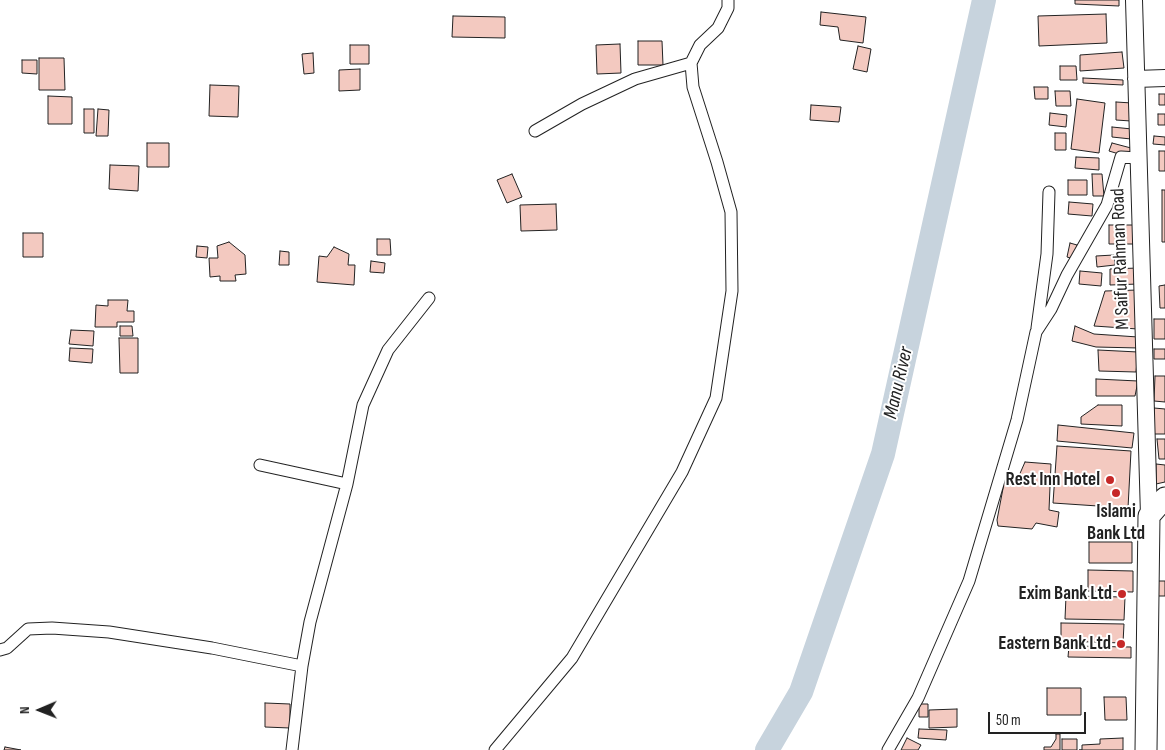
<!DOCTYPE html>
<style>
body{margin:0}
#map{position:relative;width:1165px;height:750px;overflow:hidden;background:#fff;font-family:"Sofia Sans Condensed",sans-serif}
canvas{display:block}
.north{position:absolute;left:15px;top:685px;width:50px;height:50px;-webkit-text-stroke:4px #fff;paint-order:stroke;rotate:269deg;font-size:14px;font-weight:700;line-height:20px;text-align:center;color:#222}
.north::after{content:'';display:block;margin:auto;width:18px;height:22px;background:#222;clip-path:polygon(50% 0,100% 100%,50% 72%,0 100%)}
.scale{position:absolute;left:988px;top:712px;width:98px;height:22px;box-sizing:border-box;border:2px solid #222;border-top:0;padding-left:6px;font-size:15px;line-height:18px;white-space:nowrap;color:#222;-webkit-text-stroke:4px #fff;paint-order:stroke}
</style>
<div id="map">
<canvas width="1165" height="750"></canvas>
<div class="north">N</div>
<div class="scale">50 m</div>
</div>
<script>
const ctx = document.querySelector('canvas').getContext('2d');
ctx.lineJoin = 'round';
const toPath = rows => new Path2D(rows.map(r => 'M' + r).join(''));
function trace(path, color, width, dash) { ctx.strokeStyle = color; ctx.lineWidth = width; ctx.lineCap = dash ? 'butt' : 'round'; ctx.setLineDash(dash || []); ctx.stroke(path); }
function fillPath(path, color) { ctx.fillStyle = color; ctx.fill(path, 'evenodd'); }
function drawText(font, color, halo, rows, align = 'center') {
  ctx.font = font + ' "Sofia Sans Condensed",sans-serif'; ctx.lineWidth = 4; ctx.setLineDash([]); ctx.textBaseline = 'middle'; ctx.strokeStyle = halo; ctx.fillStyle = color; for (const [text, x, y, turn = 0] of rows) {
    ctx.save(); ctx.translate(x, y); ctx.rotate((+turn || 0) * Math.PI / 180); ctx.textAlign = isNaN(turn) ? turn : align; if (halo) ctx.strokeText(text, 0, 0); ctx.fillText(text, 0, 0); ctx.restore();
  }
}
const river = toPath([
 [767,750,801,692,883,454,984,0]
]);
const building = toPath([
 [1075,0,1119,0,1119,6,1075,4,1075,0],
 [821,12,866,17,863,43,840,40,838,27,820,25,821,12],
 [1106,14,1107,43,1039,46,1038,16,1106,14],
 [453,16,505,17,505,38,452,37,453,16],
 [638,41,662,41,663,65,638,65,638,41],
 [620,44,621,73,597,74,596,45,620,44],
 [350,45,369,45,369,64,350,64,350,45],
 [858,46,871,49,867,72,853,69,858,46],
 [1122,52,1124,68,1080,71,1080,55,1122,52],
 [313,53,314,73,304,74,302,54,313,53],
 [39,58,64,58,65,90,39,90,39,58],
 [22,60,37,60,37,74,22,73,22,60],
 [1060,66,1076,66,1077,80,1060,80,1060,66],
 [360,69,360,90,339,91,339,70,360,69],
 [1083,78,1123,80,1123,85,1083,83,1083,78],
 [210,85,239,86,238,117,209,116,210,85],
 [1034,87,1048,87,1048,99,1035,99,1034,87],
 [1055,91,1070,91,1071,106,1056,106,1055,91],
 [1159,94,1165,94,1165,105,1159,105,1159,94],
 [48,96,72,97,72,124,48,124,48,96],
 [1077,99,1105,103,1099,153,1071,149,1077,99],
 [1116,102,1132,103,1131,121,1116,120,1116,102],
 [811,105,841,107,839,122,810,120,811,105],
 [84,109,94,109,94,133,84,133,84,109],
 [98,109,109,110,108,136,96,136,98,109],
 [1050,113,1067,115,1066,127,1049,125,1050,113],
 [1158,114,1165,114,1165,125,1158,125,1158,114],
 [1112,127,1132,129,1131,139,1112,137,1112,127],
 [1055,133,1066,133,1066,150,1055,150,1055,133],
 [1154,136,1165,137,1165,145,1153,144,1154,136],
 [147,143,169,143,169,167,147,167,147,143],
 [1112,143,1131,148,1129,157,1109,151,1112,143],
 [1159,151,1165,151,1165,171,1159,171,1159,151],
 [1076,157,1099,158,1099,170,1075,168,1076,157],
 [110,165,139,166,138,191,109,189,110,165],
 [512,174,522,197,507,203,497,180,512,174],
 [1092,174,1102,174,1104,196,1093,196,1092,174],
 [1068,180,1087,180,1087,195,1068,195,1068,180],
 [1162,190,1165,190,1165,242,1162,242,1162,190],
 [1069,202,1093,204,1092,216,1068,214,1069,202],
 [556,204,557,230,521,231,520,205,556,204],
 [1109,225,1135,225,1135,244,1109,244,1109,225],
 [23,233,43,233,43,257,23,257,23,233],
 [377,239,390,239,391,255,377,255,377,239],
 [229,242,245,255,246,274,235,275,236,281,220,281,220,276,210,277,209,258,218,258,217,246,229,242],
 [1070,243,1077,245,1074,259,1067,257,1070,243],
 [197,246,208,247,207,258,196,257,197,246],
 [334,247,349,254,348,265,355,265,354,285,317,282,319,256,327,257,334,247],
 [280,251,289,252,289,265,279,265,280,251],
 [1114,255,1115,265,1097,267,1096,256,1114,255],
 [371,261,385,263,384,273,370,272,371,261],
 [1138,268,1138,284,1110,285,1110,269,1138,268],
 [1080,271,1102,273,1101,286,1079,284,1080,271],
 [1165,285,1165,308,1160,308,1159,286,1165,285],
 [1138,290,1138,329,1094,326,1105,291,1138,290],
 [108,300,128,300,127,311,134,311,134,322,117,322,117,327,95,327,96,305,108,306,108,300],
 [1154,319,1165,319,1165,339,1154,339,1154,319],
 [120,326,132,326,133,336,120,336,120,326],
 [1075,326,1094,334,1138,337,1139,348,1096,347,1072,341,1075,326],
 [71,330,94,331,93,346,69,344,71,330],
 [119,338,138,338,138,373,120,373,119,338],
 [70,348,93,349,92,363,69,361,70,348],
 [1154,349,1165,349,1165,359,1154,359,1154,349],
 [1098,350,1138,352,1136,372,1099,371,1098,350],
 [1155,376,1165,376,1165,402,1154,401,1155,376],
 [1096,379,1138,381,1135,396,1096,396,1096,379],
 [1098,405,1122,405,1122,426,1081,424,1081,417,1098,405],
 [1154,408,1165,409,1165,434,1153,434,1154,408],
 [1058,425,1134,433,1132,448,1057,441,1058,425],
 [1157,439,1165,439,1165,459,1159,459,1157,439],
 [1057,446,1131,451,1128,508,1053,503,1057,446],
 [1025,462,1051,464,1049,510,1059,512,1057,527,1036,523,1032,529,998,526,997,520,1005,478,1018,478,1025,462],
 [1156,464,1165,465,1165,482,1156,484,1156,464],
 [1089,542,1132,542,1132,563,1089,563,1089,542],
 [1088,570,1133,571,1133,592,1088,591,1088,570],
 [1152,581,1165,581,1165,596,1152,596,1152,581],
 [1066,596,1125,597,1124,620,1065,619,1066,596],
 [1061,623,1124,624,1123,643,1061,641,1061,623],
 [1069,646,1131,647,1131,658,1068,657,1069,646],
 [1047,688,1081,688,1081,715,1047,715,1047,688],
 [1104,697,1126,697,1127,720,1105,720,1104,697],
 [265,703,290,704,290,728,265,727,265,703],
 [919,704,928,704,928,717,919,717,919,704],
 [957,709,957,727,929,728,929,710,957,709],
 [919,729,947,730,946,740,918,738,919,729],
 [1056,734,1060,734,1060,750,1044,750,1044,747,1051,747,1056,739,1056,734],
 [907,738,921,745,918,750,901,750,907,738],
 [1123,738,1123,750,1079,750,1082,750,1082,745,1100,744,1100,739,1123,738],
 [1062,739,1077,739,1077,750,1062,750,1062,739],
 [5,747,21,750,4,750,5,747]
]);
const street = toPath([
 [535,131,582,104,635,79,691,63],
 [1037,328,1047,254,1049,192],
 [260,465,347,484],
 [0,650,7,648,28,629,52,628,109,632,212,648,302,666],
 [292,750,302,666,310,622,347,484,363,405,388,350,429,298],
 [495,750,572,658,682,472,716,398,732,291,731,212,717,162,693,87,691,63,700,45,718,28,728,8,728,0],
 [888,750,918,698,969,581,1017,420,1036,332,1051,309,1067,275,1107,205,1121,157,1138,158]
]);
const secondary = toPath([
 [1134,0,1149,516],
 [1136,79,1165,78]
]);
const highway = toPath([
 [1146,750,1149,516,1165,498]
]);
const markers = [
 [1110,480,5,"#c62828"],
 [1116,493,5,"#c62828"],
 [1122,594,5,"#c62828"],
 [1121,644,5,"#c62828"]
];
const streetNames = [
 ["M Saifur Rahman Road",1121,259,-92]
];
const poiNames = [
 ["Rest Inn Hotel",1100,480],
 ["Islami",1116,512,"center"],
 ["Bank Ltd",1116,534,"center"],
 ["Exim Bank Ltd",1112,594],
 ["Eastern Bank Ltd",1111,644]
];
const waterNames = [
 ["Manu River",899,383,-77]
];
trace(river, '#c7d3dd', 24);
fillPath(building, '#f3c9c0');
trace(building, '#222', 1);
trace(street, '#222', 13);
trace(secondary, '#222', 18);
trace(highway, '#222', 23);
trace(street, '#fff', 11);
trace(secondary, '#fff', 16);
trace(highway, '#fff', 21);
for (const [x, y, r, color] of markers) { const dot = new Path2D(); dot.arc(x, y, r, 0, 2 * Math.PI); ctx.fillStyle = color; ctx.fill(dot); trace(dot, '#fff', 2); }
drawText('19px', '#222', '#fff', streetNames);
drawText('bold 19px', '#222', '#fff', poiNames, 'right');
drawText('italic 20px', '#222', '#fff', waterNames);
</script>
